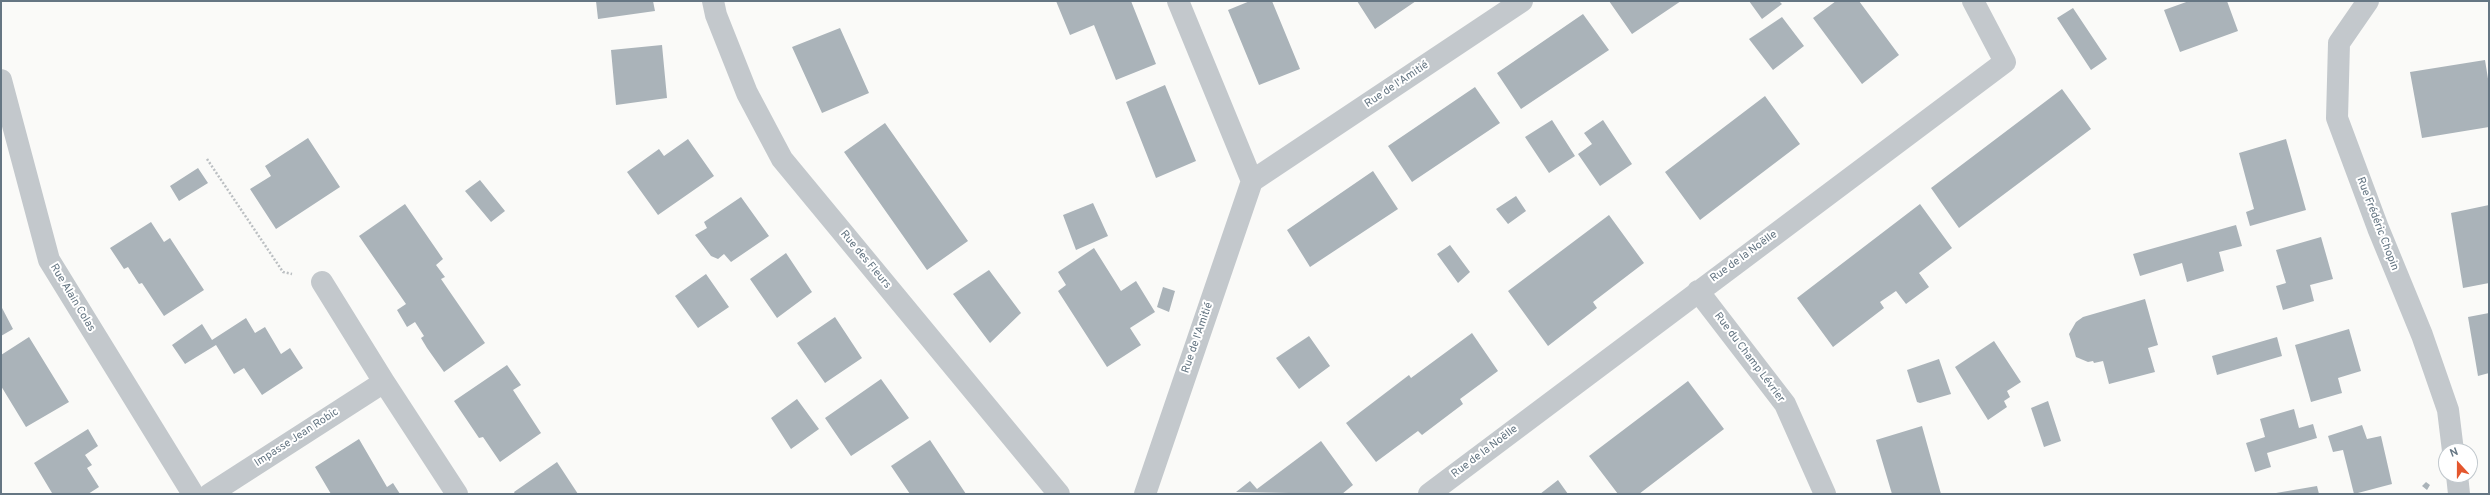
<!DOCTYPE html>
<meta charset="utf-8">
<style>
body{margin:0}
#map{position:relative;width:2490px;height:495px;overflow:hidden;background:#fafaf8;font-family:Overpass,sans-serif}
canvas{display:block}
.frame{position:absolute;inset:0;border:2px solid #657683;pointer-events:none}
.north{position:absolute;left:2438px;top:443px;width:40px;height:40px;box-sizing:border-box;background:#fff;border:1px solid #c1c8cd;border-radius:50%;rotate:339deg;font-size:11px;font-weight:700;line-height:16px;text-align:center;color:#657683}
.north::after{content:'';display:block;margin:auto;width:14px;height:18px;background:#e4572e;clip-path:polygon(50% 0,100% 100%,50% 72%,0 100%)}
</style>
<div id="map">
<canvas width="2490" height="495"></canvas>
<div class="frame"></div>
<div class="north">N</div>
</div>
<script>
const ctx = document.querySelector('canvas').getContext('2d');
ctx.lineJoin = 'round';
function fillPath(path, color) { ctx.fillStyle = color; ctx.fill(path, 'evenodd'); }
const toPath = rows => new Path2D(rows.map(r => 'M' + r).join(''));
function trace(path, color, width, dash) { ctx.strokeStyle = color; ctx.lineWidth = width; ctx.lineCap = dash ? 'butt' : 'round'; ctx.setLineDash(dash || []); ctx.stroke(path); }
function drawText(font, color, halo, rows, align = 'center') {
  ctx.font = font + ' Overpass,sans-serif'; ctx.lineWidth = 4; ctx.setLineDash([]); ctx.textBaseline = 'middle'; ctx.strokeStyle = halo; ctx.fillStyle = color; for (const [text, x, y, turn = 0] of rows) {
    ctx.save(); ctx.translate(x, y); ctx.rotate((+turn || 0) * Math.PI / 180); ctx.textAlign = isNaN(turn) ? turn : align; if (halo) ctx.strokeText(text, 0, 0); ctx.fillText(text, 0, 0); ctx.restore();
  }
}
const building = toPath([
 [596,1,653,1,655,11,598,19],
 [1056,1,1131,1,1156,64,1116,80,1094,25,1070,35],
 [1250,1,1272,1,1300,69,1259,85,1228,10],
 [1357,1,1416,1,1375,29],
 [1609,1,1681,1,1632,34],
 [1749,1,1779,1,1782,4,1762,19],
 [1836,1,1859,1,1899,55,1862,84,1813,18],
 [2189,1,2227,1,2238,31,2180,52,2164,10],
 [2073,8,2107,59,2091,70,2057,18],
 [1583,14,1609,50,1521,109,1497,73],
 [1782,17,1804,46,1773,70,1749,39],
 [840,28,869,93,822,113,792,47],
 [662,45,667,98,616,105,611,50],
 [2485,60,2489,85,2489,127,2422,138,2410,72],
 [1165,85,1196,161,1156,178,1126,102],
 [1475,87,1500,123,1412,182,1388,146],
 [2062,89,2091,129,1959,228,1931,188],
 [1765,96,1800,144,1700,220,1665,172],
 [1552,120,1575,156,1549,173,1525,137],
 [1603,120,1632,164,1600,186,1578,154,1592,144,1584,133],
 [885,123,968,241,927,270,844,152],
 [308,138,340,187,276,229,250,189,271,176,265,166],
 [688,139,714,176,658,215,627,172,659,149,664,156],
 [2286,139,2306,210,2250,226,2246,212,2254,209,2239,153],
 [198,168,208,183,179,201,170,186],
 [1373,171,1398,209,1310,267,1287,230],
 [480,180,505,211,491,222,465,191],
 [1516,196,1526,211,1508,224,1496,209],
 [741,197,769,236,731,262,724,254,718,259,711,256,695,235,707,228,704,222],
 [1093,203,1108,236,1076,250,1063,215],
 [405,204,443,259,436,265,445,277,441,279,485,343,444,372,427,348,421,338,424,336,415,322,407,327,397,310,406,304,359,236],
 [1920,204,1952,248,1919,273,1929,287,1906,304,1896,291,1880,302,1884,308,1833,347,1797,298],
 [2489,205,2489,283,2463,288,2451,213],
 [1609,215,1644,263,1593,302,1597,308,1548,346,1508,291],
 [151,222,164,242,170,238,204,290,164,316,142,283,139,284,128,267,124,269,110,248],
 [2236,225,2242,246,2219,252,2224,271,2187,282,2182,263,2140,276,2133,254],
 [2321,237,2333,279,2310,285,2314,301,2283,310,2276,286,2286,283,2276,250],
 [1450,245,1470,272,1458,283,1437,254],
 [1094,248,1121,291,1136,281,1155,312,1130,328,1141,345,1107,367,1058,291,1066,285,1058,272],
 [786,253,812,292,777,318,750,279],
 [989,270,1021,313,990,343,953,294],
 [706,274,729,307,698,328,675,296],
 [1163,287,1175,291,1169,312,1157,307],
 [2145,299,2158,345,2148,348,2155,372,2109,384,2103,361,2094,363,2093,361,2088,362,2076,357,2069,334,2076,322,2083,317],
 [1,306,13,329,1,336],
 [2489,313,2489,373,2478,376,2468,317],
 [835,317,862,358,825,383,797,343],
 [246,318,255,333,265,327,281,354,290,348,303,368,262,395,244,368,234,374,216,345,185,364,172,345,202,324,212,340],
 [2349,329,2361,371,2338,378,2342,393,2311,402,2295,345],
 [1472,333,1498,371,1460,399,1463,404,1422,435,1418,431,1376,462,1346,423,1409,375,1411,378],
 [1309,336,1330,366,1299,389,1276,358],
 [29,337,69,402,26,427,1,386,1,355],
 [2277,337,2282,356,2217,375,2212,356],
 [1994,341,2021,382,2007,391,2010,397,2004,401,2007,407,1988,420,1955,367],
 [1939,359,1951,394,1920,403,1917,402,1907,370],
 [507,365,521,385,513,390,541,433,500,462,483,437,479,438,454,401],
 [881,379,909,418,851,456,825,418],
 [1688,381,1724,429,1639,494,1618,494,1589,456],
 [797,399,819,429,791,449,771,418],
 [2048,401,2061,441,2044,447,2031,408],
 [2294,409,2299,428,2313,424,2317,438,2267,453,2271,467,2255,472,2246,443,2265,437,2260,419],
 [2362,425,2367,439,2381,436,2392,484,2354,494,2343,450,2333,452,2328,436],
 [1922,426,1941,494,1892,494,1876,440],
 [88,429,98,446,85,455,92,465,87,468,99,487,88,494,49,494,52,493,34,463],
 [359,439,387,487,393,483,400,494,331,494,315,467],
 [930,440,966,494,910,494,891,466],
 [1321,441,1353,485,1342,494,1236,492,1250,481,1257,489],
 [557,462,578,494,515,494,514,492],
 [1558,480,1568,494,1540,494],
 [2426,482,2430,485,2427,490,2422,486],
 [2317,486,2319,494,2276,494,2276,493]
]);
const path = toPath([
 [207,159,283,272,292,274]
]);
const minor = toPath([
 [713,1,716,15,747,93,782,159,1059,494],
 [1178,1,1252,181],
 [2368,1,2339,43,2337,118,2378,228,2422,335,2448,410,2453,451],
 [1,80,49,260,193,494],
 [322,282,384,382],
 [1698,291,1785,404,1825,494],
 [2457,475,2459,494],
 [210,494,384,382,457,494],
 [1145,494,1252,181,1522,1],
 [1429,494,2005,62,1973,1]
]);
const streetNames = [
 ["Rue de l'Amitié",1397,85,-34],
 ["Rue Frédéric Chopin",2377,224,69],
 ["Rue de la Noëlle",1744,257,-36],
 ["Rue des Fleurs",865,260,50],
 ["Rue Alain Colas",72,298,59],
 ["Rue de l'Amitié",1198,338,-71],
 ["Rue du Champ Lévrier",1749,358,53],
 ["Impasse Jean Robic",297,438,-33],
 ["Rue de la Noëlle",1485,452,-37]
];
fillPath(building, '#aab3b9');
trace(path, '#bbbfc2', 2.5, [2, 2]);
trace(minor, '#c3c8cc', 22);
drawText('11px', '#657683', '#fff', streetNames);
</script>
